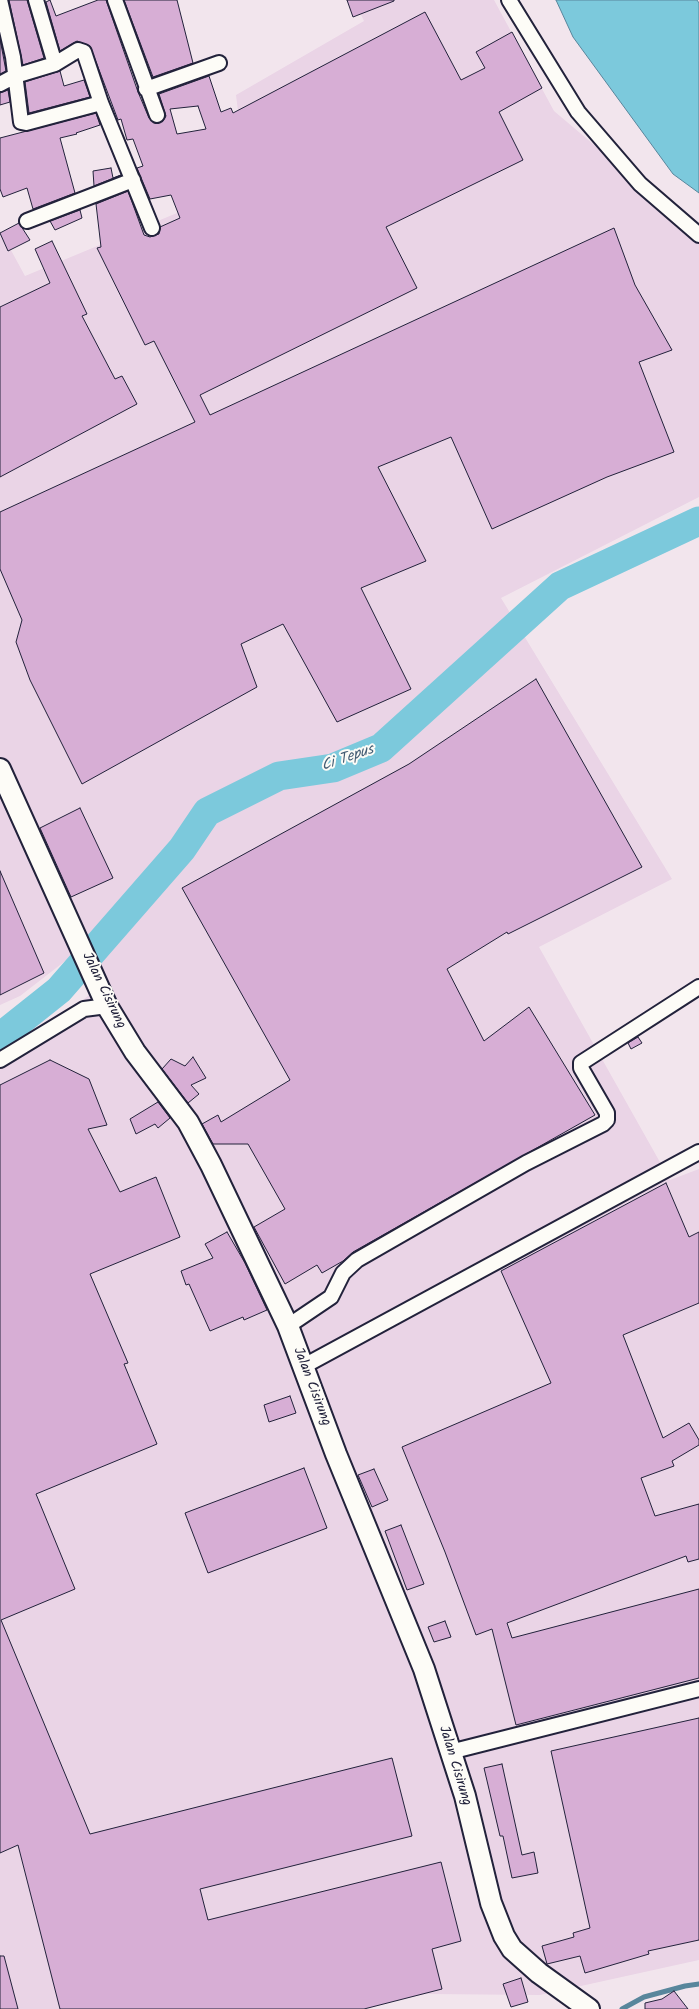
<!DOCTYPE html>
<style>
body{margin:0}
canvas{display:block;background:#f2e5ed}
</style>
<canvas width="699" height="2009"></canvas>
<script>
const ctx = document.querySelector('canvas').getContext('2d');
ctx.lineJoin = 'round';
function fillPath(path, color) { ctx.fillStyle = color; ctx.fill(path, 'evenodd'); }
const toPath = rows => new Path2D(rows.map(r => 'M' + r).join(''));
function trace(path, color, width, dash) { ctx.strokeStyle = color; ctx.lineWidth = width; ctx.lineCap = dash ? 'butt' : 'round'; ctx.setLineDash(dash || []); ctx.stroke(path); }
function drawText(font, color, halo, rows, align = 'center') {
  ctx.font = font + ' Kalam,sans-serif'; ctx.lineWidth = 4; ctx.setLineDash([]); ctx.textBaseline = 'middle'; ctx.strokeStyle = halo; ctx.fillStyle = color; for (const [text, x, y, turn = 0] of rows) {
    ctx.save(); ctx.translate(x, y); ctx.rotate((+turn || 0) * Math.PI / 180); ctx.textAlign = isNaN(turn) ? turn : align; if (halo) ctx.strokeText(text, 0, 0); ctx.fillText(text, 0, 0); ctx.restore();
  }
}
const built = toPath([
 [354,0,494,0,554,111,690,226,699,230,699,497,501,598,672,879,539,947,670,1180,699,1169,699,1960,540,1995,426,1994,353,2009,0,2009,0,1065,19,1055,90,994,69,958,20,996,0,1005,0,230,25,276,247,184,236,95,364,21]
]);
const water = toPath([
 [556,0,697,0,699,3,699,193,673,174,573,37,556,0]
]);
const stream = toPath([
 [622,2009,644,1997,685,1986,699,1984]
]);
const river = toPath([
 [0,1037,59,990,182,849,207,812,279,776,333,768,381,748,560,586,699,521]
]);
const building = toPath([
 [9,0,27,0,44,58,23,65,9,0],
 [50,0,56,16,98,0,106,0,138,92,149,118,155,123,163,121,166,116,159,94,209,76,221,112,231,108,233,113,425,12,461,80,485,68,476,52,512,32,542,88,499,112,523,160,386,227,417,288,200,395,210,415,614,228,635,285,672,350,639,362,674,452,607,477,492,529,451,437,378,467,426,561,361,588,411,689,337,722,283,624,241,644,257,687,82,784,30,680,16,642,22,620,0,569,0,512,195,422,154,341,145,345,97,248,101,247,96,204,128,191,144,235,150,237,159,234,160,227,180,218,171,195,150,199,137,168,143,166,133,139,127,140,121,119,118,120,90,46,77,41,60,51,46,2,50,0],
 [198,106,206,129,177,134,170,109,198,106],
 [124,0,177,0,193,63,153,77,124,0],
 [347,0,394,0,394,1,353,17,347,0],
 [0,39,6,71,0,74,0,39],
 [60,71,64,86,84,80,90,97,29,113,25,82,60,71],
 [8,90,10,102,0,105,0,93,8,90],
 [96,113,100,125,76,133,77,134,60,138,75,193,33,209,27,188,3,197,0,189,0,138,96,113],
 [111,168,113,178,121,175,94,186,93,171,111,168],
 [80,210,82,218,55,230,50,221,80,210],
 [19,223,30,240,8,251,0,233,19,223],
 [52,241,87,314,82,316,115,379,122,376,137,404,0,477,0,307,50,283,35,249,52,241],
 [536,679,642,867,508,934,507,932,447,969,484,1041,529,1007,595,1115,353,1252,343,1261,322,1273,317,1265,285,1284,254,1227,285,1209,248,1144,213,1144,202,1124,218,1115,221,1122,290,1080,182,888,409,764,536,679],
 [80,808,113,878,71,897,40,828,80,808],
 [0,871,44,973,0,995,0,871],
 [638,1037,642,1043,631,1049,628,1043,638,1037],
 [193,1057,206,1078,191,1085,199,1094,188,1103,162,1069,171,1059,185,1066,193,1057],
 [50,1060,89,1079,107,1125,88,1129,120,1192,156,1177,180,1237,90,1274,128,1363,124,1364,157,1444,36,1494,75,1589,1,1620,90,1834,392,1758,412,1836,200,1889,208,1920,441,1862,461,1941,432,1949,442,1989,364,2009,60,2009,18,1845,0,1853,0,1085,50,1060],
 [158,1102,170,1118,158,1128,155,1124,136,1134,130,1119,158,1102],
 [666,1183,689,1237,699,1232,699,1303,623,1335,663,1438,689,1423,699,1440,699,1445,672,1461,674,1466,641,1478,655,1516,699,1504,699,1559,688,1562,686,1556,507,1623,512,1638,699,1589,699,1678,516,1725,492,1629,476,1635,445,1552,402,1447,551,1383,501,1271,666,1183],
 [227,1232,245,1263,267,1310,244,1320,243,1317,210,1331,189,1284,186,1285,181,1271,213,1258,205,1244,227,1232],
 [290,1396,296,1413,269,1422,264,1405,290,1396],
 [304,1468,327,1528,208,1573,185,1513,304,1468],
 [374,1469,388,1500,372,1507,358,1475,374,1469],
 [401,1525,424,1584,407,1590,385,1531,401,1525],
 [445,1621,451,1637,434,1642,428,1627,445,1621],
 [699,1718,699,1940,648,1951,649,1954,585,1973,580,1956,547,1964,542,1946,574,1937,573,1933,590,1928,551,1751,699,1718],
 [502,1764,522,1855,534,1852,538,1873,512,1878,503,1836,500,1836,484,1768,502,1764],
 [0,1956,4,1956,18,2009,0,2009,0,1956],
 [521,1978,528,2002,511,2007,503,1984,521,1978],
 [674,1991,688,2009,645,2009,645,2003,662,1999,674,1991]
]);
const minor = toPath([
 [0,0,13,57,21,122,26,123,101,103],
 [115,0,157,115],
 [509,0,578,112,640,184,699,235],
 [55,64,78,50,84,52,101,103,152,228],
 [0,84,15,76,55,64,36,0],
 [146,89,219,63],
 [27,221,133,180],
 [0,1060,84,1009,107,1006],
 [288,1326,331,1297,343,1273,357,1260,526,1163,603,1124,607,1120,607,1113,581,1068,581,1063,699,987],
 [304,1366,699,1152],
 [450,1752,699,1689]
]);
const secondary = toPath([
 [0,769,107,1006,135,1052,188,1122,211,1165,288,1326,336,1454,424,1669,465,1796,491,1903,504,1936,512,1949,539,1973,589,2009]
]);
const streetNames = [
 ["Jalan Cisirung",103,991,64],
 ["Jalan Cisirung",311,1387,69],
 ["Jalan Cisirung",454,1766,73]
];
const waterNames = [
 ["Ci Tepus",348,759,-19]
];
fillPath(built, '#ead4e6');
fillPath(water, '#7cc9dc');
trace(water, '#58869c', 1);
trace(stream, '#58869c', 5);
trace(river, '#7cc9dc', 29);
fillPath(building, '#d7aed5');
trace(building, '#22223b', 1);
trace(minor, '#22223b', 18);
trace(secondary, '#22223b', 24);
trace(minor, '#fdfcf7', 14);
trace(secondary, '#fdfcf7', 20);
drawText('14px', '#22223b', '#fdfcf7', streetNames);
drawText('italic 15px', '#425c73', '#fdfcf7', waterNames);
</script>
